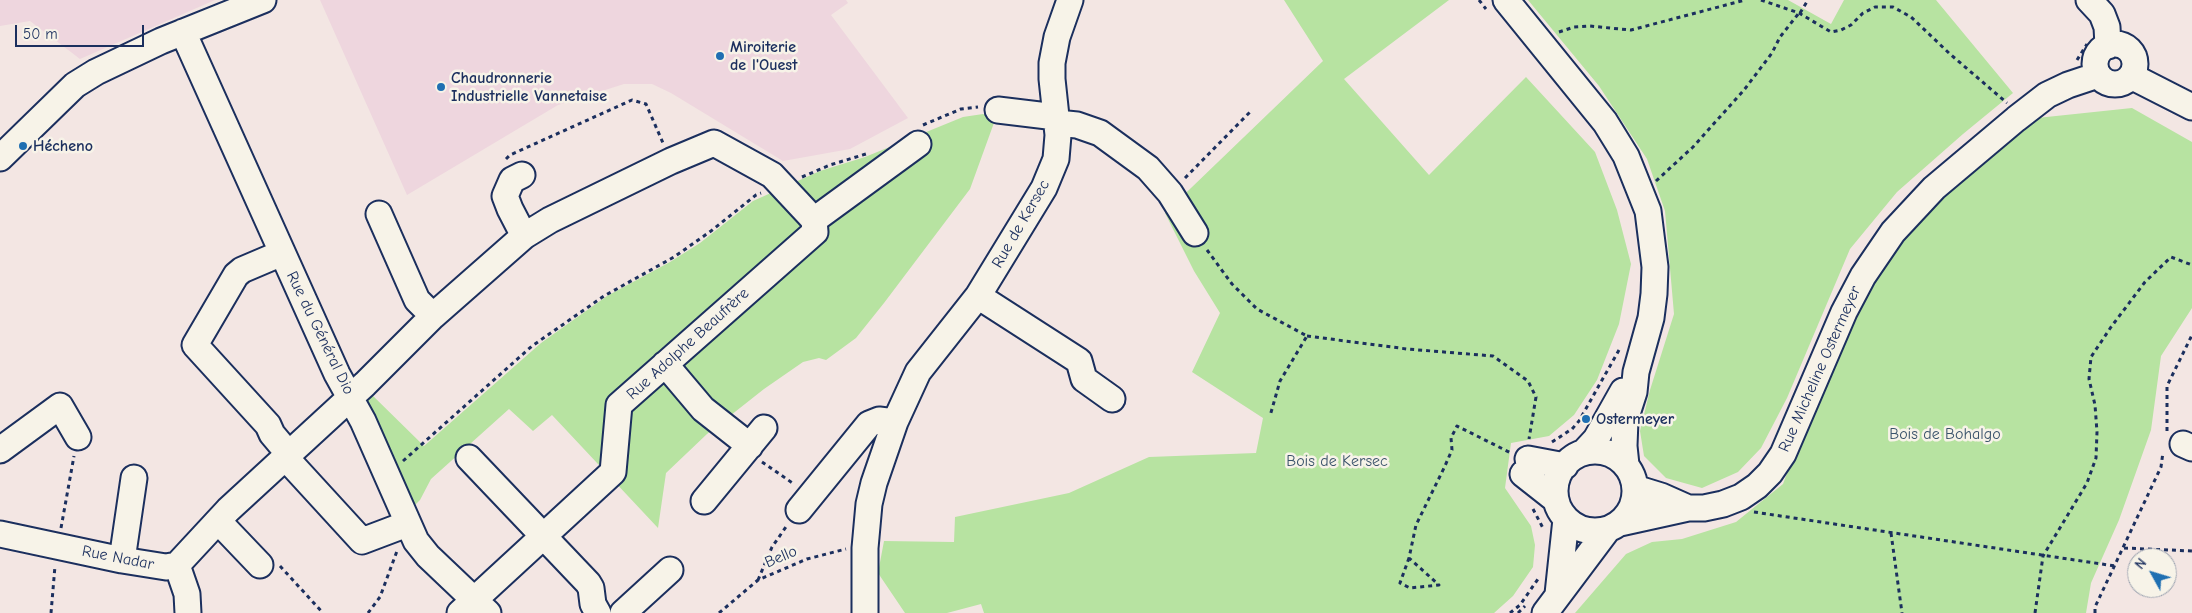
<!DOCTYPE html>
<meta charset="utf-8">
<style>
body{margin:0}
#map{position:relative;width:2192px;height:613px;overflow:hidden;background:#f3e6e3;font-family:"Comic Neue",sans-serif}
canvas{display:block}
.north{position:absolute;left:2127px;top:548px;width:50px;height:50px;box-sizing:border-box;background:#f7f3e8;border:1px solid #9fa5b1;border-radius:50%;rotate:309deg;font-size:14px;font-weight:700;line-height:20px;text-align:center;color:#1b2f5e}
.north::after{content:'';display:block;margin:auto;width:18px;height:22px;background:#1f6fb2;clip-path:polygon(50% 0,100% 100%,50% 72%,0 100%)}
.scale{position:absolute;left:15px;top:25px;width:129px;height:22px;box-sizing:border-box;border:2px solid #1b2f5e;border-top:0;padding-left:6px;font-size:15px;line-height:18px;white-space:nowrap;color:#1b2f5e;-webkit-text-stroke:4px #f7f3e8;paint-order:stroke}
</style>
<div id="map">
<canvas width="2192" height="613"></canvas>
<div class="north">N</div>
<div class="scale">50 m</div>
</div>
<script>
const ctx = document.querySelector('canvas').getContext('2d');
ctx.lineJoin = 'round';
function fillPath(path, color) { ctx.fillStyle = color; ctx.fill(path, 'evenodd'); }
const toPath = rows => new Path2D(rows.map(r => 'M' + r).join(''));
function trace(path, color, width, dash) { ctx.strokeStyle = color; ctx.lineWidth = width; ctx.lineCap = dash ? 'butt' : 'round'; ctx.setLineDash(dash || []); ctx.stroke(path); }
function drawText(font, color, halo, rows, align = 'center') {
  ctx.font = font + ' "Comic Neue",sans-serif'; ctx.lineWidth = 5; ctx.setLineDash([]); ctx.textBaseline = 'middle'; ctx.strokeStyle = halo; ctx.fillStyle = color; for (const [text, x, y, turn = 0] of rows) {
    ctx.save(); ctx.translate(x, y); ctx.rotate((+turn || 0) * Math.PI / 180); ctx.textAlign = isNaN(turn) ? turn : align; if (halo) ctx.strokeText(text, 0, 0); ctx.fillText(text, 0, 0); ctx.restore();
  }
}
const built = toPath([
 [0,0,215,0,80,59,30,21,0,26],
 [320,0,846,0,848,3,831,15,908,118,850,149,783,161,671,93,652,84,624,84,558,105,407,195]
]);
const green = toPath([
 [1284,0,1449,0,1344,79,1429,175,1526,77,1595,152,1617,210,1631,264,1619,324,1597,380,1574,415,1549,436,1511,443,1505,488,1531,526,1535,545,1533,567,1513,596,1494,613,984,613,981,604,947,613,905,613,878,573,884,541,954,542,955,517,1069,493,1149,457,1256,453,1263,418,1192,372,1220,313,1194,271,1165,213,1323,61],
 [1528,0,1788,0,1831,24,1844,0,1936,0,2013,93,1963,134,1897,192,1850,249,1787,398,1761,448,1738,472,1702,488,1666,478,1644,456,1640,431,1650,390,1674,314,1665,211,1647,159,1599,86],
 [2132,108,2192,142,2192,308,2161,356,2151,430,2119,520,2091,583,2086,613,1575,613,1626,554,1652,542,1682,539,1736,522,1783,484,1836,339,1883,255,1944,193,2037,118],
 [983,114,995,120,970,189,884,303,856,338,826,360,819,358,803,362,764,389,707,434,666,473,658,528,552,415,533,431,509,409,431,479,420,500,412,508,365,399,370,393,424,446,541,343,607,296,670,262,700,243,753,201,820,171,865,157,963,117]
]);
const path = toPath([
 [1479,0,1486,9],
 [1761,0,1799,13,1831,32,1841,30,1851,25,1863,13,1875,7,1893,7,1911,17,1950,54,2007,103],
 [1800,13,1808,0],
 [1559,32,1574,27,1589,26,1631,30,1745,0],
 [2077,60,2087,44],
 [923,125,961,109,978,107],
 [506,159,510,155,632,100,646,104,663,143],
 [802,177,830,165,869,153],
 [1185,178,1251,111],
 [1656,181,1693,147,1744,90,1772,53,1780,37,1799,13],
 [1207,250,1232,284,1257,309,1307,336,1280,381,1270,416],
 [1307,336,1407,349,1493,356,1528,381,1536,397,1529,439],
 [2167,431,2167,386,2192,335],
 [1552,442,1572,429,1579,421,1619,350],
 [403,461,532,346,604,296,674,257,711,231,756,195,761,193],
 [762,462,794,484],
 [1533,509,1544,530],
 [1754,512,2115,566],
 [61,528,74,456],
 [1891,533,1902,613],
 [2124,548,2192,551],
 [1409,558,1400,583,1410,588,1439,585,1409,558,1416,525,1444,468,1452,450,1451,438,1457,426,1511,453],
 [280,566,323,613],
 [758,580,772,547,788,524],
 [51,613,55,566],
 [368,613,380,597,397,551],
 [719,613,758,580,807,559,846,549],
 [1510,613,1520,605,1538,579],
 [1518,613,1525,606],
 [2035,613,2043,556,2087,483,2096,458,2097,432,2095,405,2089,379,2091,357,2111,327,2145,282,2171,257,2192,265],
 [2095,613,2095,607,2161,467,2163,452]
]);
const minor = toPath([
 [1506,0,1605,122,1626,156,1648,211,1655,267,1654,294,1651,318,1636,372,1634,392,1625,420,1624,446,1626,465],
 [2089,0,2102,14,2107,27,2108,46],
 [183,32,337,374,363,421,416,541,428,556,488,613],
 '2095 64a20 20 0 1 1 40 0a20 20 0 1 1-40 0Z',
 [2131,76,2192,107],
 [998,110,1056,117],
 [1057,123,1077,125,1100,133,1148,168,1170,193,1195,233],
 [0,158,75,85,96,72,161,41,263,0],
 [522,175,512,180,505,196,510,209,524,236],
 [379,214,417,300,433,316],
 [282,253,242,270,236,275,195,345,268,425,272,434,288,453],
 [978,296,1079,361,1084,379,1112,399],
 [665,364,703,409,750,446],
 [2183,444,2192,448],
 [0,450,60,406,78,437],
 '1555 491a40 40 0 1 1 80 0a40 40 0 1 1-80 0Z',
 [1584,452,1596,439,1623,391],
 [285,457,362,541,407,524],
 [469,458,588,583,591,588,593,604,598,613],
 [1528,459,1565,466],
 [1523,474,1556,500],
 [1635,488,1661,496,1688,508],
 [704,501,764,428],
 [799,510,869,424,879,420,895,422],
 [218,521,260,565],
 [1620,523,1688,508,1704,508,1723,504,1741,497,1757,486,1770,473,1783,454,1844,312,1863,276,1893,232,1934,188,2016,119,2047,95,2068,85,2098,75],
 [0,534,122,560,166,567,177,565,228,510,365,384,433,316,524,236,550,220,671,161,714,143,772,175,814,220],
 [122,560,134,478],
 [177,565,187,594,188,613],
 [1558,594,1566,519],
 [460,613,613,472,619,405,815,232,814,220,918,144],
 [623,613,670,570],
 [865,613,865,548,869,504,874,483,895,422,918,372,978,296,1044,188,1056,159,1058,135,1052,79,1052,63,1057,37,1070,0],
 [1545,613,1608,529]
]);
const markers = [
 [720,56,5,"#1f6fb2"],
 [441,87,5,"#1f6fb2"],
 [23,146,5,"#1f6fb2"],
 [1586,419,5,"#1f6fb2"]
];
const poiNames = [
 ["Miroiterie",730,47],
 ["de l'Ouest",730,65],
 ["Chaudronnerie",451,78],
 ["Industrielle Vannetaise",451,96],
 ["Hécheno",33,146],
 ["Ostermeyer",1596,419]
];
const streetNames = [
 ["Rue de Kersec",1021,224,-60],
 ["Rue du Général Dio",320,333,64],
 ["Rue Adolphe Beaufrère",688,344,-42],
 ["Rue Micheline Ostermeyer",1820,369,-66],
 ["Bello",781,557,-23],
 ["Rue Nadar",118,558,11]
];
const parkNames = [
 ["Bois de Bohalgo",1945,434],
 ["Bois de Kersec",1337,461]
];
fillPath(built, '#eed6de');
fillPath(green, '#b7e3a1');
trace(minor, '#1b2f5e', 29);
trace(path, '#1b2f5e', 3, [4, 4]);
trace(minor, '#f7f3e8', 25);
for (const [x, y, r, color] of markers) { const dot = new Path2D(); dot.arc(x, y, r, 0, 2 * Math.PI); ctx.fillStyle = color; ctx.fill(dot); trace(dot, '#f7f3e8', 2); }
drawText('bold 16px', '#1b2f5e', '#f7f3e8', poiNames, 'left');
drawText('16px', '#1b2f5e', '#f7f3e8', streetNames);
drawText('16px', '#3a536b', '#f7f3e8', parkNames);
</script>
